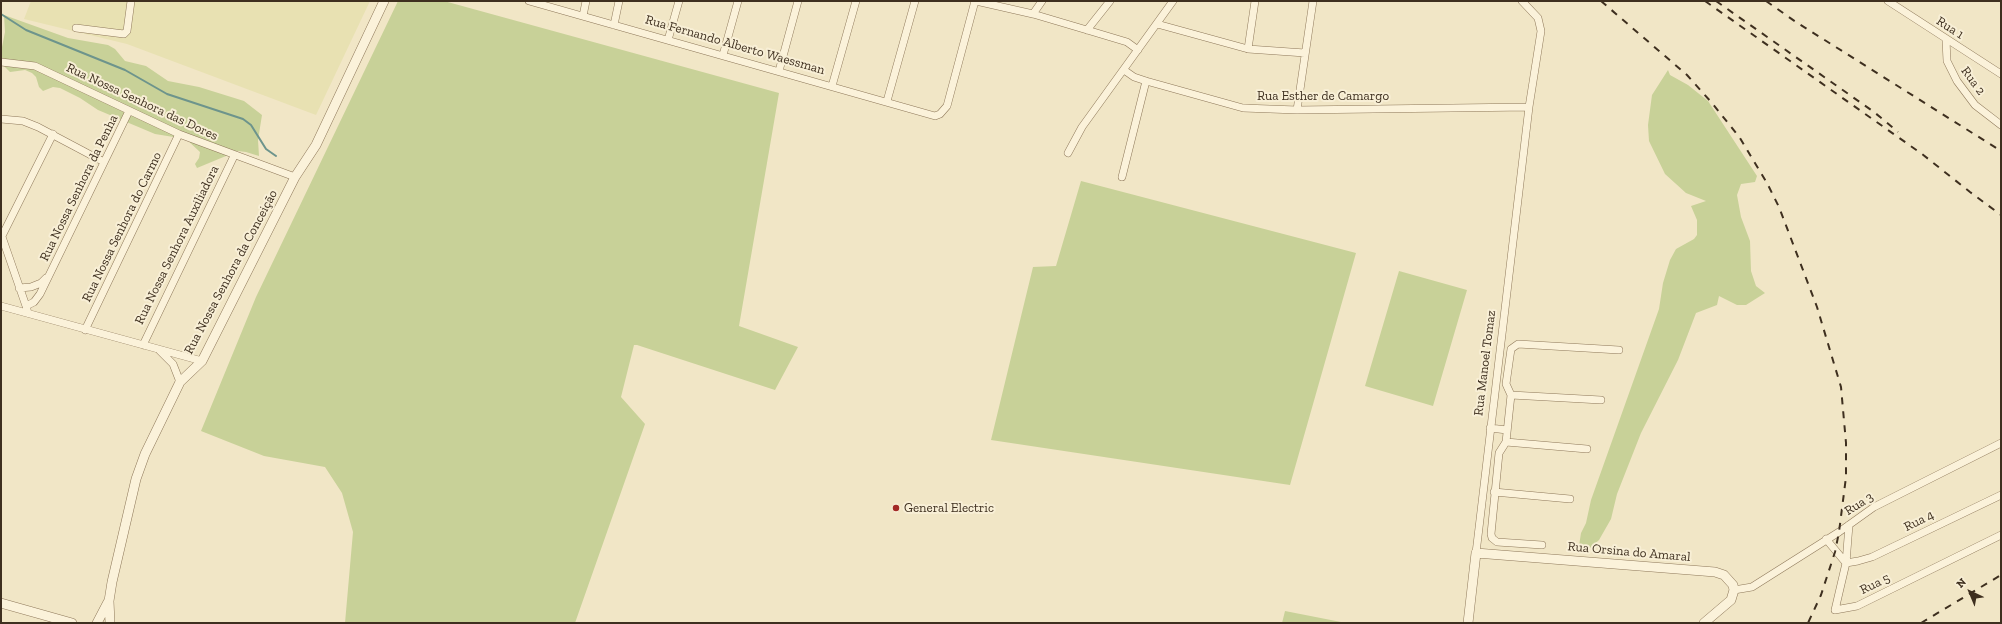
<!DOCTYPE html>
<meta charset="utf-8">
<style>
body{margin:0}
#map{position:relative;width:2002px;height:624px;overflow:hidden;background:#f1e6c6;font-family:"Zilla Slab",serif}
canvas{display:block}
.frame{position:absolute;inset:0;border:2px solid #3e2f1f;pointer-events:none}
.north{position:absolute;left:1950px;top:572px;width:40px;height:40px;-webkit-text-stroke:3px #f8efd6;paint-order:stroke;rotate:316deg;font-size:11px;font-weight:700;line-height:16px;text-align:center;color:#3e2f1f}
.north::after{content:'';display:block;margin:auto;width:14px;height:18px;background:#3e2f1f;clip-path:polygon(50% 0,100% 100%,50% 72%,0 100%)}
</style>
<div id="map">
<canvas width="2002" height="624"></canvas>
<div class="frame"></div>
<div class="north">N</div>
</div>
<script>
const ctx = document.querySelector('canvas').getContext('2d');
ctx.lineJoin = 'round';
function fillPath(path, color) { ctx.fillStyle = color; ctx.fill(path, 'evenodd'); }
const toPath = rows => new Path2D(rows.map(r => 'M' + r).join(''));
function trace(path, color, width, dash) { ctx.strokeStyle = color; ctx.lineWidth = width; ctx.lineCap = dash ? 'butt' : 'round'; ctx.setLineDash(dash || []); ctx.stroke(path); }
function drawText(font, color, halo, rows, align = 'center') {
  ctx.font = font + ' "Zilla Slab",serif'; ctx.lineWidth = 4; ctx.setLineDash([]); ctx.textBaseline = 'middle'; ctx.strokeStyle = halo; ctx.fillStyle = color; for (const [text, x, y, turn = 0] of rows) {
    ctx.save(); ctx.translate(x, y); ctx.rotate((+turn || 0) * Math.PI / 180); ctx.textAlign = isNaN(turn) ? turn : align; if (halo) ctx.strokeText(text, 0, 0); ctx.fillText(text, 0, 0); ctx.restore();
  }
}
const farmland = toPath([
 [31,1,370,1,316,115,127,44,24,19]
]);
const green = toPath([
 [398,1,444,1,779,93,739,326,798,347,775,390,637,345,634,345,621,397,645,424,575,623,345,623,353,532,342,493,325,467,264,456,201,431,256,297],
 [4,15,68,38,108,45,115,49,125,61,146,66,168,81,199,87,244,101,262,115,258,140,259,156,246,152,238,151,197,168,195,164,199,158,200,152,186,139,155,134,98,110,80,98,60,88,53,87,43,91,39,87,36,77,32,73,25,70,10,72,1,63,1,52,5,32],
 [1668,70,1670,75,1688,85,1708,101,1757,176,1755,182,1741,184,1737,195,1741,217,1750,241,1751,271,1756,286,1765,293,1746,305,1737,305,1719,296,1717,305,1696,313,1678,360,1641,433,1617,494,1611,519,1599,540,1590,548,1579,546,1581,533,1586,523,1591,500,1659,309,1663,283,1670,260,1676,249,1694,239,1697,235,1697,220,1691,206,1706,201,1686,193,1665,174,1649,141,1648,125,1652,95],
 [1081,181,1356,253,1290,485,991,440,1033,267,1056,266],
 [1399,271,1467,290,1433,406,1365,386],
 [1285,611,1341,622,1341,623,1282,623]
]);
const stream = toPath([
 [1,14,26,30,125,70,167,94,243,119,251,125,266,149,276,156]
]);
const minor = toPath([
 [529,1,935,116,940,114,947,106,975,1],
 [976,1,1033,14,1087,30,1127,42,1138,50],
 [1888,1,2001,74],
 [1033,14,1042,1],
 [583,16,586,1],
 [1157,24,1248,49,1305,53],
 [614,25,619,1],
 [76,28,124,34,127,31,131,1],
 [1087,30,1110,1],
 [668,40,679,1],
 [1946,40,1947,61,1957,81,1975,105,2001,125],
 [1248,49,1255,1],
 [723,55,738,1],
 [1,62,35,66,179,134,295,177],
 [1124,70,1134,77,1146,81,1243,108,1297,110,1529,107],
 [779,71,798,1],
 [832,86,856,1],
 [887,101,915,1],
 [1297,110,1313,1],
 [1,119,23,121,38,127,104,162],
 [1068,153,1082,127,1173,1],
 [1122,177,1146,81],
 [1,234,26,306],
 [2,236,53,134],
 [19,288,31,287,41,283,46,278],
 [1,306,202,361],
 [28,313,26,306,34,302,40,294,129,111],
 [85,330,179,134],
 [143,345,234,156],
 [160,351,173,364,180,382],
 [1511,395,1601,400],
 [1490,428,1507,430],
 [1506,442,1587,449],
 [1494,492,1570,499],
 [1849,525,1846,563,1835,610,1857,606,2001,535],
 [1826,539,1846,563,1858,561,1872,557,2001,495],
 [1542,545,1497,542,1492,538,1491,534,1499,453,1506,442,1511,395,1506,384,1511,349,1518,344,1619,350],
 [1476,553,1529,107,1541,31,1538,18,1522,1],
 [1734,590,1752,587,1839,532,1874,507,2001,443]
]);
const tertiary = toPath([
 [1,603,72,623],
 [97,623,108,602],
 [110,623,109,601,112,582,136,479,145,454,180,382,202,361,295,177,316,145,384,1],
 [1468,623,1476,553,1715,572,1724,575,1733,585,1734,590,1731,600,1704,623]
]);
const rail = toPath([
 [1601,1,1687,75,1712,103,1740,138,1767,183,1779,207,1817,307,1841,387,1846,443,1846,477,1839,532,1835,552,1821,595,1808,623],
 [1705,1,1922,154,1970,192,2001,215],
 [1716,1,1874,112,1898,132],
 [1766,1,1796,22,2001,151],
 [1921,623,2001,575]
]);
const markers = [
 [896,508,4,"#a22925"]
];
const streetNames = [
 ["Rua 1",1950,28,33],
 ["Rua Fernando Alberto Waessman",735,45,16],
 ["Rua 2",1973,81,54],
 ["Rua Esther de Camargo",1323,96],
 ["Rua Nossa Senhora das Dores",142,102,25],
 ["Rua Nossa Senhora da Penha",79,188,-64],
 ["Rua Nossa Senhora do Carmo",122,227,-64],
 ["Rua Nossa Senhora Auxiliadora",177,245,-64],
 ["Rua Nossa Senhora da Conceição",231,272,-62],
 ["Rua Manoel Tomaz",1485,363,-83],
 ["Rua 3",1859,504,-33],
 ["Rua 4",1919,521,-26],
 ["Rua Orsina do Amaral",1629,552,5],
 ["Rua 5",1875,584,-26]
];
const poiNames = [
 ["General Electric",904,508]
];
fillPath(farmland, '#e8e1b2');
fillPath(green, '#c8d198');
trace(stream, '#6d948c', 2);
trace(minor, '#8e785a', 8);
trace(tertiary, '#8e785a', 10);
trace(minor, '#fbf2da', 7);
trace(tertiary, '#fbf2da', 9);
trace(rail, '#3e2f1f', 2, [7, 7]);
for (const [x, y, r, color] of markers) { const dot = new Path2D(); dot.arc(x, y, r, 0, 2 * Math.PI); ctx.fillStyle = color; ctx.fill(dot); trace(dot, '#f8efd6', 1.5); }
drawText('13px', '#3e2f1f', '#f8efd6', streetNames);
drawText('13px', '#3e2f1f', '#f8efd6', poiNames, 'left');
</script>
